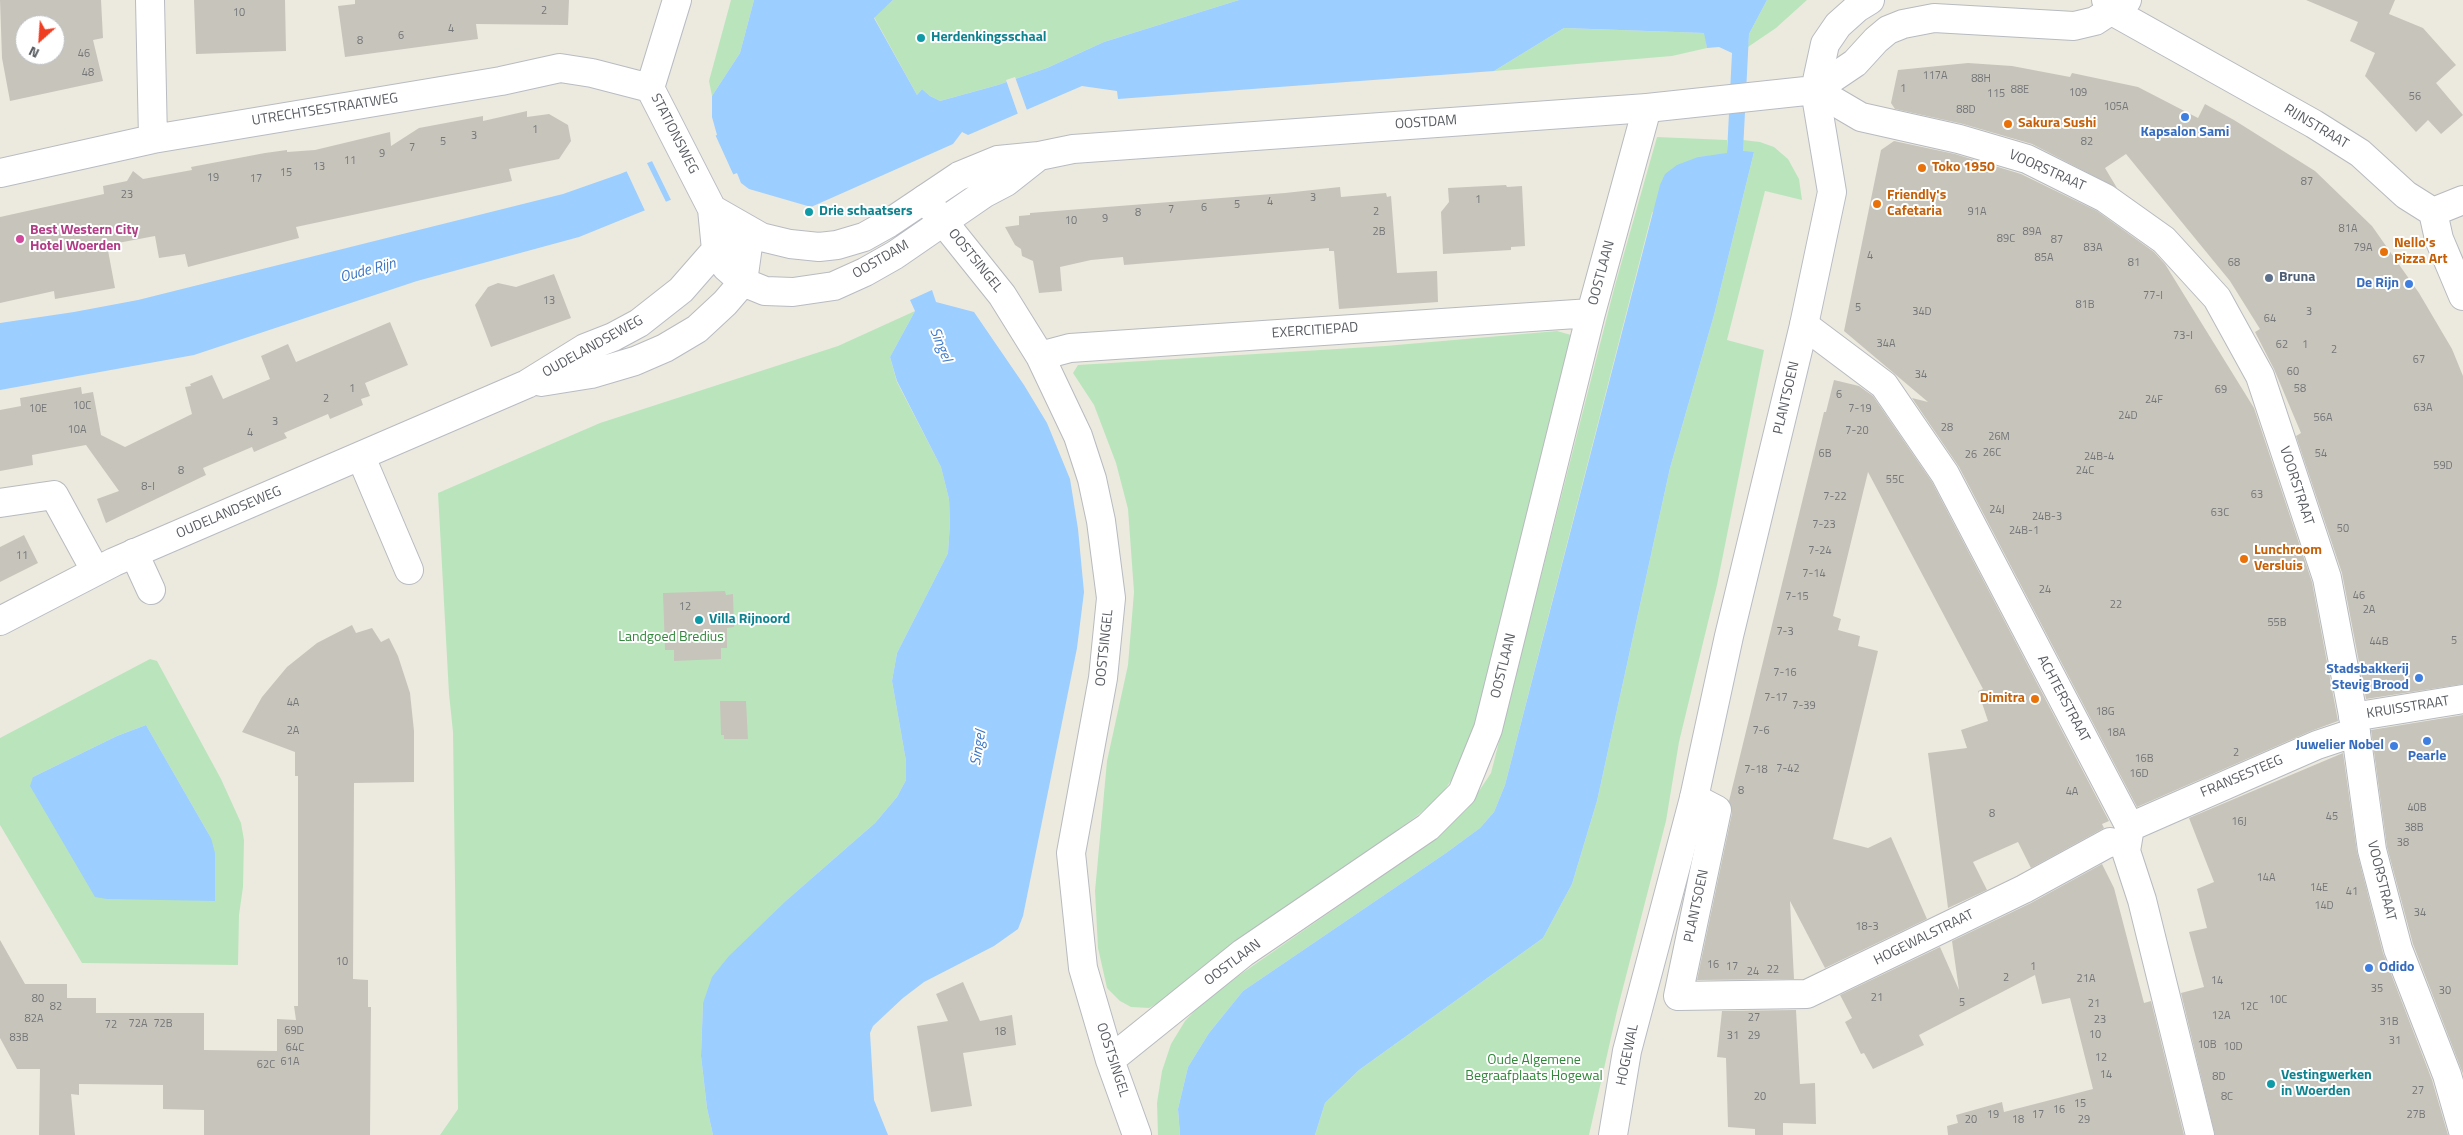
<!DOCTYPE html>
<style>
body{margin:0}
#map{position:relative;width:2463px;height:1135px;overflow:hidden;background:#eceadf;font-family:"Titillium Web",sans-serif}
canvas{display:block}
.north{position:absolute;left:15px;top:15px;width:50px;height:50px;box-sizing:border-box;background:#fff;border:1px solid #bcbec0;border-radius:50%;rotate:206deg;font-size:14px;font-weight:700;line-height:20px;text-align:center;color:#585c61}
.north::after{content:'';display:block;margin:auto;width:18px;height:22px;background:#ef3d22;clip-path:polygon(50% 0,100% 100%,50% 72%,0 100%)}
</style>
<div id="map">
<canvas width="2463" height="1135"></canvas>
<div class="north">N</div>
</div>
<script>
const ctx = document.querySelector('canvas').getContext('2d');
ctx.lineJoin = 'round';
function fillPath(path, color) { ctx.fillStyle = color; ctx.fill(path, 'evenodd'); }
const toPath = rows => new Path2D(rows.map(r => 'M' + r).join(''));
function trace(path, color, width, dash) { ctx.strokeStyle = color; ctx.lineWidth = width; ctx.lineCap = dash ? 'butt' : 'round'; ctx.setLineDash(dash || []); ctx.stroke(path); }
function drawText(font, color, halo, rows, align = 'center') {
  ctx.font = font + ' "Titillium Web",sans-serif'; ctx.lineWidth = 4; ctx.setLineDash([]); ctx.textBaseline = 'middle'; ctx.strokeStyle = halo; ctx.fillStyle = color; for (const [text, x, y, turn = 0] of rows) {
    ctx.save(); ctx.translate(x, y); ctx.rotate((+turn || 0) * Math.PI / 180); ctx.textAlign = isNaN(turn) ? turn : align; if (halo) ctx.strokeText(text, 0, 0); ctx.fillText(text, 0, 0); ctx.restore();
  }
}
const green = toPath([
 [731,0,754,0,740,53,712,96,709,81],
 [893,0,1239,0,1104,42,1047,68,998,85,940,101,930,96,922,89,917,95,874,17],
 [1767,0,1807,0,1776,28,1748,47,1749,34],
 [1564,28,1705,33,1707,48,1672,56,1494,71],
 [1657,137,1727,140,1727,154,1698,157,1652,213,1505,785,1494,812,1480,828,1446,853,1243,991,1209,1033,1188,1067,1178,1109,1180,1135,1158,1135,1157,1103,1162,1071,1171,1044,1185,1021,1206,999,1241,974,1435,839,1467,809,1491,773,1614,289],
 [1743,140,1760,142,1774,147,1788,159,1799,179,1802,200,1765,191,1727,340,1764,350,1717,585,1679,742,1666,821,1617,1011,1589,1135,1315,1135,1325,1103,1359,1070,1543,938,1572,884,1597,801,1670,468,1714,315,1754,152,1743,152],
 [915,311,890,357,897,382,941,467,949,499,950,523,948,553,897,653,892,681,906,761,906,780,897,797,875,823,788,899,703,1003,701,1056,707,1108,713,1135,440,1135,458,1109,453,732,449,694,438,493,600,423,838,346],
 [1557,331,1571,335,1475,727,1456,773,1442,794,1418,815,1171,996,1149,1008,1131,1007,1120,1001,1107,988,1098,948,1095,891,1107,761,1128,665,1134,592,1128,509,1116,463,1094,405,1073,373,1078,365,1385,346],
 [150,659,157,661,221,779,241,823,244,840,243,887,239,915,238,965,82,963,0,825,0,738],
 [146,725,211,838,33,777,117,736]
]);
const water = toPath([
 [754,0,893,0,874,18,917,95,922,89,930,96,940,101,998,85,1047,68,1104,42,1239,0,1767,0,1749,34,1743,151,1754,152,1714,315,1670,468,1597,801,1572,884,1543,938,1359,1070,1325,1103,1315,1135,1180,1135,1178,1109,1188,1067,1209,1033,1243,991,1446,853,1480,828,1494,812,1505,785,1660,185,1665,174,1677,165,1698,157,1727,153,1732,53,1719,47,1707,48,1704,33,1564,28,1494,71,1118,99,1117,91,1082,86,968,135,962,132,953,144,811,207,749,189,741,183,737,173,579,237,417,281,194,355,0,390,0,323,74,312,138,300,563,194,620,174,717,135,712,117,712,96,740,53],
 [932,290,936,302,974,312,1024,385,1047,423,1070,479,1078,529,1084,592,1077,648,1023,916,1018,929,994,946,924,982,903,998,873,1026,870,1033,874,1100,888,1135,713,1135,707,1108,701,1056,703,1003,712,977,729,956,788,899,875,823,897,797,906,780,906,761,892,681,897,653,948,553,950,523,949,499,941,467,897,381,890,357,915,311,910,300],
 [146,725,211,838,215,853,215,901,107,899,95,897,30,786,33,777,117,736]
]);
const pier = toPath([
 [1015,77,1028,113,1019,117,1006,80],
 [714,132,734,176,672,202,651,159],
 [646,161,667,204,646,213,626,170]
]);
const building = toPath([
 [0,0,101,0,103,38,93,40,103,81,10,101,2,58],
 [25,25,55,25,55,55,25,55],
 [194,0,285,0,286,51,196,54],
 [355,0,569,0,568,25,476,24,478,39,345,57,338,6,355,4],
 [2306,0,2395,0,2389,14,2423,28,2456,65,2436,83,2463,115,2441,134,2428,120,2416,132,2365,76,2375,53,2350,41,2358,22],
 [1968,63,2012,66,2070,77,2072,73,2138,87,2198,118,2205,104,2234,120,2315,171,2372,226,2419,293,2452,349,2463,376,2463,684,2366,699,2342,573,2296,436,2301,433,2274,369,2255,332,2260,329,2230,281,2126,154,2105,168,2117,188,2032,144,1963,124,1895,109,1891,103,1898,70],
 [527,111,527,117,549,114,568,125,571,141,559,159,509,169,512,181,296,227,299,238,188,267,185,254,159,258,155,236,107,245,115,288,55,299,54,291,0,303,0,217,104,194,103,186,127,181,133,171,143,179,192,170,191,167,265,153,287,150,287,152,315,150,390,132,391,146,419,128,483,116,483,121],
 [1894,141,1955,154,2021,174,2097,211,2154,252,2165,264,2254,408,2312,582,2338,721,2311,731,2137,807,1959,467,1912,398,1928,402,1844,331,1881,150],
 [1506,185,1507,187,1522,186,1525,246,1511,247,1511,250,1443,254,1441,212,1449,202,1448,188],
 [1340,187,1341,197,1386,193,1387,197,1391,196,1397,273,1437,271,1438,302,1339,309,1334,251,1329,251,1329,248,1124,265,1123,257,1091,260,1060,267,1062,291,1039,293,1033,261,1022,256,1021,249,1015,245,1005,227,1019,225,1019,216,1030,215,1030,213,1285,193],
 [554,274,571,318,491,347,475,305,488,287,498,283,516,287],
 [390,322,408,365,365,383,370,396,361,399,363,405,330,419,328,414,284,433,287,438,270,445,254,452,252,447,203,468,206,475,106,523,97,499,119,491,86,445,32,455,33,465,0,471,0,410,21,406,20,398,81,387,82,394,93,392,101,435,125,447,192,414,185,387,191,386,190,384,212,375,223,399,270,379,261,356,288,344,296,362],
 [1834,380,1859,386,1873,396,1932,482,2109,821,2102,824,2104,828,2031,868,2018,842,1973,862,1987,890,1948,908,1928,753,1967,748,1961,730,1988,721,1978,691,1983,689,1868,472,1833,616,1841,619,1838,630,1860,636,1858,646,1878,651,1833,839,1868,848,1891,837,1927,919,1825,968,1790,901,1794,979,1697,980,1732,813,1729,801,1824,412,1826,412],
 [24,535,38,563,0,582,0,547],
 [725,591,726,595,733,594,734,627,727,628,727,648,721,648,721,659,674,661,674,650,665,650,663,593],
 [352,625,356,633,372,628,381,642,389,638,398,656,410,693,414,731,414,782,354,783,353,979,368,980,368,1007,371,1007,370,1135,204,1135,204,1110,163,1109,163,1085,79,1084,79,1095,71,1094,75,1135,39,1135,40,1069,17,1069,0,1038,0,940,25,984,67,984,67,998,96,998,96,1013,204,1013,204,1050,277,1051,277,1019,296,1020,294,1006,298,1006,298,776,295,776,295,752,242,732,262,697,287,667,317,643],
 [720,701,746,701,748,739,724,739,724,735,721,735],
 [2463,715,2463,1074,2413,944,2387,847,2371,730],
 [2343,753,2357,852,2383,953,2432,1080,2448,1135,2215,1135,2181,993,2204,987,2189,932,2207,928,2197,889,2214,882,2189,818],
 [2102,864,2114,888,2144,1003,2151,1001,2184,1135,1948,1135,1947,1126,1958,1123,1956,1115,2002,1102,2004,1112,2093,1089,2070,998,2042,1004,2035,975,1919,1035,1924,1045,1873,1069,1864,1053,1861,1054,1845,1022,1852,1018,1840,995,1940,947,1959,990,1952,941,2031,903],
 [963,982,980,1021,1012,1015,1016,1045,963,1053,972,1106,931,1112,917,1026,948,1021,936,994],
 [1796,1010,1800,1084,1815,1083,1816,1124,1783,1123,1783,1135,1755,1135,1755,1129,1728,1127,1726,1058,1717,1057,1722,1011]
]);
const street = toPath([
 [2106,0,2112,11,2314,124,2360,153,2406,195,2433,212,2439,239,2463,296],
 [2127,0,2095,21,2074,26,1934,18,1903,24,1888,30,1876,40,1855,63,1815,90,1861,117,1959,139,2027,159,2105,198,2164,240,2217,298,2260,376,2327,578,2355,726,2372,850,2398,949,2447,1075,2463,1131],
 [925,199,1002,295,1040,356,1078,436,1092,479,1101,521,1111,598,1103,678,1071,853,1083,968,1110,1060,1137,1135],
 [2433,212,2463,200],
 [1804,325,1884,385,1945,474,2130,827,2126,851,2142,900,2200,1135],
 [1040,356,1070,348,1591,313],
 [361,457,409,570],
 [0,503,54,495,95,570],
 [134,553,151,590],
 [2353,717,2463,699],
 [1694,798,1717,810,1678,996,1807,994,2024,889,2110,842,2126,845],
 [2130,827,2317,745,2356,732],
 [1110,1060,1243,953,1428,827,1462,793,1488,729,1591,313,1647,108]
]);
const secondary = toPath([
 [150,0,153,139],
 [677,0,650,88,712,209,716,250,726,267,743,282,765,291,793,292,834,286,865,272,895,255,985,193,1006,182,1039,156],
 [0,173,153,139,501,81,560,68,592,73,650,88],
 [712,209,761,237,790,244,819,247,837,245,864,237,889,223,959,176,998,160,1039,156,1073,149,1647,108,1815,90],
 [541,382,591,374,635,361,665,348,697,329,725,303,743,282,750,231],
 [0,621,114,562,527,384,585,348,613,337,639,323,681,290,716,250,750,231],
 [1613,1135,1627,1051,1694,798,1729,636,1804,325,1832,192,1815,90,1825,44,1838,25,1857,8,1870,0]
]);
const markers = [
 [921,38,5,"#0f9aa8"],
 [2185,117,5,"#3f7fe0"],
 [2008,124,5,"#e8710a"],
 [1922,168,5,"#e8710a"],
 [1877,204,5,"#e8710a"],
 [809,212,5,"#0f9aa8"],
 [20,239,5,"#d1479c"],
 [2384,252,5,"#e8710a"],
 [2269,278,5,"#5c6f8a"],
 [2409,284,5,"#3f7fe0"],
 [2244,559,5,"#e8710a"],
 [699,620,5,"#0f9aa8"],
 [2419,678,5,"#3f7fe0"],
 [2035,699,5,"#e8710a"],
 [2427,741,5,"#3f7fe0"],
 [2394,746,5,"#3f7fe0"],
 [2369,968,5,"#3f7fe0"],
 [2271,1084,5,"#0f9aa8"]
];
const numberNames = [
 ["2",544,11],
 ["10",239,13],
 ["4",451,29],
 ["6",401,36],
 ["8",360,41],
 ["46",84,54],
 ["48",88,73],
 ["117A",1935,76],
 ["88H",1981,79],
 ["1",1903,89],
 ["88E",2020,90],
 ["109",2078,93],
 ["115",1996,94],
 ["56",2415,97],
 ["105A",2116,107],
 ["88D",1966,110],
 ["1",535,130],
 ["3",474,136],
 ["5",443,142],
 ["82",2087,142],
 ["7",412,148],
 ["9",382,154],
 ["11",350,161],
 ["13",319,167],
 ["15",286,173],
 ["19",213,178],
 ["17",256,179],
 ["87",2307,182],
 ["23",127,195],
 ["3",1313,198],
 ["1",1478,200],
 ["4",1270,202],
 ["5",1237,205],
 ["6",1204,208],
 ["7",1171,210],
 ["2",1376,212],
 ["91A",1977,212],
 ["8",1138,213],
 ["9",1105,219],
 ["10",1071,221],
 ["81A",2348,229],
 ["2B",1379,232],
 ["89A",2032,232],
 ["89C",2006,239],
 ["87",2057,240],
 ["83A",2093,248],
 ["79A",2363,248],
 ["4",1870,256],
 ["85A",2044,258],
 ["81",2134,263],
 ["68",2234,263],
 ["77-I",2153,296],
 ["13",549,301],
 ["81B",2085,305],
 ["5",1858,308],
 ["34D",1922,312],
 ["3",2309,312],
 ["64",2270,319],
 ["73-I",2183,336],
 ["34A",1886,344],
 ["62",2282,345],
 ["1",2305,345],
 ["2",2334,350],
 ["67",2419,360],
 ["60",2293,372],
 ["34",1921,375],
 ["1",352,389],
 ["58",2300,389],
 ["69",2221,390],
 ["6",1839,395],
 ["2",326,399],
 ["24F",2154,400],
 ["10C",82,406],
 ["63A",2423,408],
 ["10E",38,409],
 ["7-19",1860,409],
 ["24D",2128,416],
 ["56A",2323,418],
 ["3",275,422],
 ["28",1947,428],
 ["10A",77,430],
 ["7-20",1857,431],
 ["4",250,433],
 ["26M",1999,437],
 ["26C",1992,453],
 ["6B",1825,454],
 ["54",2321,454],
 ["26",1971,455],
 ["24B-4",2099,457],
 ["59D",2443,466],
 ["8",181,471],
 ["24C",2085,471],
 ["55C",1895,480],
 ["8-I",148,487],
 ["63",2257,495],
 ["7-22",1835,497],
 ["24J",1997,510],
 ["63C",2220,513],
 ["24B-3",2047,517],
 ["7-23",1824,525],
 ["50",2343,529],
 ["24B-1",2024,531],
 ["7-24",1820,551],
 ["11",22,556],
 ["7-14",1814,574],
 ["24",2045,590],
 ["46",2359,596],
 ["7-15",1797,597],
 ["22",2116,605],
 ["12",685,607],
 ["2A",2369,610],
 ["55B",2277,623],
 ["7-3",1785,632],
 ["5",2454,641],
 ["44B",2379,642],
 ["7-16",1785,673],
 ["7-17",1776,698],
 ["4A",293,703],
 ["7-39",1804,706],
 ["18G",2105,712],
 ["2A",293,731],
 ["7-6",1761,731],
 ["18A",2116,733],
 ["2",2236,753],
 ["16B",2144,759],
 ["7-42",1788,769],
 ["7-18",1756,770],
 ["16D",2139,774],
 ["8",1741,791],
 ["4A",2072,792],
 ["40B",2417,808],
 ["8",1992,814],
 ["45",2332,817],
 ["16J",2239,822],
 ["38B",2414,828],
 ["38",2403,843],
 ["14A",2266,878],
 ["14E",2319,888],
 ["41",2352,892],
 ["14D",2324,906],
 ["34",2420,913],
 ["18-3",1867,927],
 ["10",342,962],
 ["16",1713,965],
 ["17",1732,967],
 ["1",2033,967],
 ["22",1773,970],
 ["24",1753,972],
 ["2",2006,978],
 ["21A",2086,979],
 ["14",2217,981],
 ["35",2377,989],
 ["30",2445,991],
 ["21",1877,998],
 ["80",38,999],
 ["10C",2278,1000],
 ["5",1962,1003],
 ["21",2094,1004],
 ["82",56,1007],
 ["12C",2249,1007],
 ["12A",2221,1016],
 ["27",1754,1018],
 ["82A",34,1019],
 ["23",2100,1020],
 ["31B",2389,1022],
 ["72A",138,1024],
 ["72B",163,1024],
 ["72",111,1025],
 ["69D",294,1031],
 ["18",1000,1032],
 ["10",2095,1035],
 ["31",1733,1036],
 ["29",1754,1036],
 ["83B",19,1038],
 ["31",2395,1041],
 ["10B",2207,1045],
 ["10D",2233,1047],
 ["64C",295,1048],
 ["12",2101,1058],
 ["61A",290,1062],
 ["62C",266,1065],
 ["14",2106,1075],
 ["8D",2219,1077],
 ["27",2418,1091],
 ["20",1760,1097],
 ["8C",2227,1097],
 ["15",2080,1104],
 ["16",2059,1110],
 ["19",1993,1115],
 ["17",2038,1115],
 ["27B",2416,1115],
 ["20",1971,1120],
 ["18",2018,1120],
 ["29",2084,1120]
];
const cultureNames = [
 ["Herdenkingsschaal",931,38],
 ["Drie schaatsers",819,212],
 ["Villa Rijnoord",709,620],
 ["Vestingwerken",2281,1076],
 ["in Woerden",2281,1092]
];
const streetNames = [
 ["UTRECHTSESTRAATWEG",325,110,-9],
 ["OOSTDAM",1426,123,-4],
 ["RIJNSTRAAT",2316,127,31],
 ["STATIONSWEG",674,134,63],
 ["VOORSTRAAT",2047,171,24],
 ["OOSTDAM",881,260,-30],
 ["OOSTSINGEL",975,261,51],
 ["OOSTLAAN",1602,273,-75],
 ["EXERCITIEPAD",1315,331,-4],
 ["OUDELANDSEWEG",593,347,-29],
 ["PLANTSOEN",1787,398,-77],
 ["VOORSTRAAT",2296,486,72],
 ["OUDELANDSEWEG",229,513,-23],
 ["OOSTSINGEL",1105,648,-84],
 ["OOSTLAAN",1504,666,-76],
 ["ACHTERSTRAAT",2063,699,62],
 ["KRUISSTRAAT",2408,708,-9],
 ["FRANSESTEEG",2242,777,-23],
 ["VOORSTRAAT",2381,881,76],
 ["PLANTSOEN",1697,906,-78],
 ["HOGEWALSTRAAT",1924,938,-26],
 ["OOSTLAAN",1233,963,-37],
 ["HOGEWAL",1628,1055,-78],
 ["OOSTSINGEL",1112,1060,72]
];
const foodNames = [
 ["Sakura Sushi",2018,124],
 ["Toko 1950",1932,168],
 ["Friendly's",1887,196],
 ["Cafetaria",1887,212],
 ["Nello's",2394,244],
 ["Pizza Art",2394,260],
 ["Lunchroom",2254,551],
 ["Versluis",2254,567],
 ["Dimitra",2025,699,"right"]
];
const shopNames = [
 ["Kapsalon Sami",2185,133,"center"],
 ["De Rijn",2399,284],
 ["Stadsbakkerij",2409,670],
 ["Stevig Brood",2409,686],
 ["Juwelier Nobel",2384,746],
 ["Pearle",2427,757,"center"],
 ["Odido",2379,968,"left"]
];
const hotelNames = [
 ["Best Western City",30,231],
 ["Hotel Woerden",30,247]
];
const serviceNames = [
 ["Bruna",2279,278]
];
const parkNames = [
 ["Landgoed Bredius",671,638],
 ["Oude Algemene",1534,1061],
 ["Begraafplaats Hogewal",1534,1077]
];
const waterNames = [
 ["Oude Rijn",368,271,-15],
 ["Singel",940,345,68],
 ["Singel",979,748,-81]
];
fillPath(green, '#bae5bc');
fillPath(water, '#9cceff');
fillPath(pier, '#eceadf');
fillPath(building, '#c7c4bc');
trace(street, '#b7babf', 30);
trace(secondary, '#b8bbc2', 30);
trace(street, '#fff', 28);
trace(secondary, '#fff', 28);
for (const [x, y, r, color] of markers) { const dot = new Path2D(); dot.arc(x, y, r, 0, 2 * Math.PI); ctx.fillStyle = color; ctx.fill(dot); trace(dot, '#fff', 2); }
drawText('11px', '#747678', null, numberNames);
drawText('bold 14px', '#0d838f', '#fff', cultureNames, 'left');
drawText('14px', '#585c61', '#fff', streetNames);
drawText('bold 14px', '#c56008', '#fff', foodNames, 'left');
drawText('bold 14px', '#366cbe', '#fff', shopNames, 'right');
drawText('bold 14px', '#b23c85', '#fff', hotelNames, 'left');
drawText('bold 14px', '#4e5e75', '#fff', serviceNames, 'left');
drawText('14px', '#31873a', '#fff', parkNames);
drawText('italic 15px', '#3b77c6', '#fff', waterNames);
</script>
